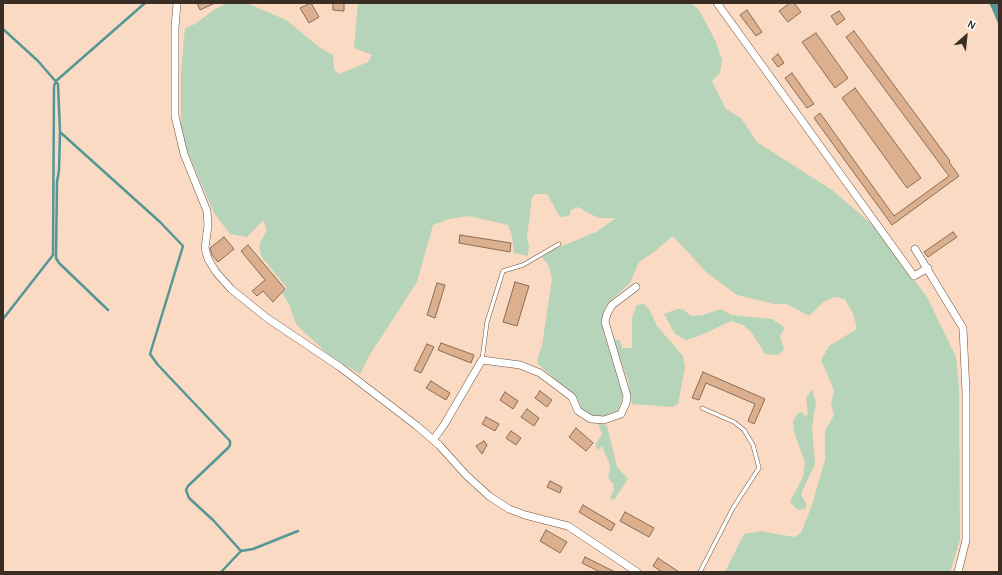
<!DOCTYPE html>
<style>
body{margin:0}
#map{position:relative;width:1002px;height:575px;overflow:hidden;background:#fadac2;font-family:Karla,sans-serif}
canvas{display:block}
.frame{position:absolute;inset:0;border:4px solid #392d24;pointer-events:none}
.north{position:absolute;left:946px;top:16px;width:40px;height:40px;-webkit-text-stroke:3px #fff;paint-order:stroke;rotate:27deg;font-size:11px;font-weight:700;line-height:16px;text-align:center;color:#392d24}
.north::after{content:'';display:block;margin:auto;width:14px;height:18px;background:#392d24;clip-path:polygon(50% 0,100% 100%,50% 72%,0 100%)}
</style>
<div id="map">
<canvas width="1002" height="575"></canvas>
<div class="frame"></div>
<div class="north">N</div>
</div>
<script>
const ctx = document.querySelector('canvas').getContext('2d');
ctx.lineJoin = 'round';
function fillPath(path, color) { ctx.fillStyle = color; ctx.fill(path, 'evenodd'); }
const toPath = rows => new Path2D(rows.map(r => 'M' + r).join(''));
function trace(path, color, width, dash) { ctx.strokeStyle = color; ctx.lineWidth = width; ctx.lineCap = dash ? 'butt' : 'round'; ctx.setLineDash(dash || []); ctx.stroke(path); }
const green = toPath([
 [227,3,249,4,286,20,319,47,333,55,334,69,339,74,368,62,372,55,354,48,358,3,691,3,699,10,716,42,722,60,720,73,712,81,726,109,741,118,757,142,832,190,875,227,927,297,956,357,959,387,960,540,950,572,725,572,744,534,760,531,794,537,801,533,812,505,825,460,825,431,834,415,831,404,834,390,821,360,829,346,857,329,854,316,845,299,834,297,823,302,809,316,787,304,774,304,737,295,707,273,673,236,654,252,639,262,630,283,608,303,605,308,602,322,604,334,623,395,619,409,609,416,599,417,587,414,580,407,578,399,538,364,537,359,542,346,552,279,549,266,542,257,550,251,596,232,616,218,598,218,578,207,571,210,569,216,560,217,547,194,535,194,532,198,527,237,529,245,528,256,514,253,512,236,508,225,469,216,449,219,433,225,417,282,369,356,360,374,330,356,296,324,289,304,282,293,287,288,261,256,259,245,267,230,263,220,247,237,230,234,214,213,185,146,181,128,181,72,185,28,195,24,215,9],
 [644,304,649,309,657,326,683,356,685,368,678,404,672,407,632,404,628,381,613,339,620,340,622,348,632,348,632,317,637,305],
 [677,309,683,309,691,316,703,315,721,309,732,315,772,319,785,328,780,336,784,350,778,355,765,354,752,333,743,325,731,321,699,336,686,340,675,334,664,314],
 [812,389,816,403,812,427,815,464,801,494,807,505,805,509,798,510,790,502,803,477,805,462,794,432,793,421,798,413,803,412,804,417,808,414,806,398],
 [598,424,603,424,607,426,617,467,628,479,614,500,610,498,614,489,613,484,608,478,610,468,609,463,602,446,597,450,596,444,602,434]
]);
const water = toPath([
 [989,3,999,3,999,26,992,9]
]);
const stream = toPath([
 [3,29,38,61,58,84,60,132,160,222,183,246,150,354,158,365,230,441,230,445,228,448,188,486,186,490,189,498,213,520,241,551,221,572],
 [60,132,59,170,57,182,56,258,59,263,108,310],
 [3,319,53,255,54,86,56,81,145,3],
 [241,551,253,549,298,531]
]);
const building = toPath([
 [197,3,215,3,200,10,197,3],
 [311,3,319,17,309,23,300,8,311,3],
 [333,3,344,3,344,11,333,10,333,3],
 [790,3,794,3,801,12,788,22,779,11,790,3],
 [747,10,762,32,756,36,740,15,747,10],
 [839,11,845,19,837,25,831,16,839,11],
 [854,31,950,161,949,162,959,176,892,225,814,118,820,113,894,216,949,176,846,37,854,31],
 [816,33,848,78,835,88,802,42,816,33],
 [778,54,784,63,778,67,772,59,778,54],
 [792,73,814,104,807,108,785,78,792,73],
 [855,88,921,178,907,188,842,98,855,88],
 [953,232,957,237,928,257,924,252,953,232],
 [460,235,511,243,510,252,459,243,460,235],
 [224,237,234,249,218,262,212,255,210,248,224,237],
 [248,245,285,289,273,302,263,291,257,296,252,291,265,280,241,251,248,245],
 [515,282,529,286,517,326,503,322,515,282],
 [437,283,445,285,435,318,427,315,437,283],
 [441,343,474,355,471,363,438,350,441,343],
 [427,344,434,347,421,373,414,370,427,344],
 [703,372,765,399,754,424,748,421,755,404,706,383,699,400,692,398,703,372],
 [431,381,450,393,446,400,426,388,431,381],
 [540,391,552,400,547,407,535,398,540,391],
 [505,392,518,401,513,409,500,400,505,392],
 [527,409,539,418,534,426,521,417,527,409],
 [486,417,499,424,495,431,482,424,486,417],
 [576,428,593,443,586,451,569,437,576,428],
 [511,431,521,438,516,445,506,438,511,431],
 [484,441,487,445,482,454,476,446,484,441],
 [550,481,562,487,560,493,547,487,550,481],
 [583,505,615,524,611,531,579,512,583,505],
 [625,512,654,528,649,537,620,521,625,512],
 [546,530,567,542,560,553,540,541,546,530],
 [585,557,615,572,600,572,582,563,585,557],
 [658,558,679,572,662,572,653,566,658,558]
]);
const lane = toPath([
 [482,360,487,322,503,271,523,265,559,244],
 [700,572,733,508,759,468,753,445,744,430,734,422,702,408]
]);
const street = toPath([
 [177,3,175,28,175,116,184,154,207,211,208,225,205,248,208,259,216,272,231,289,267,318,340,367,417,426,439,445,466,475,489,496,509,509,525,515,568,526,637,572],
 [717,3,914,276,928,268],
 [915,249,963,328,966,392,966,540,958,572],
 [433,440,444,425,482,360,520,365,540,373,572,397,578,411,591,419,604,420,621,414,626,403,627,396,605,322,607,314,612,305,636,287]
]);
fillPath(green, '#b6d4b9');
fillPath(water, '#539797');
trace(stream, '#539797', 2.5);
fillPath(building, '#dcb08e');
trace(building, '#886c56', 1);
trace(lane, '#6f5440', 4.5);
trace(street, '#6f5440', 8);
trace(lane, '#fff', 3.5);
trace(street, '#fff', 7);
</script>
